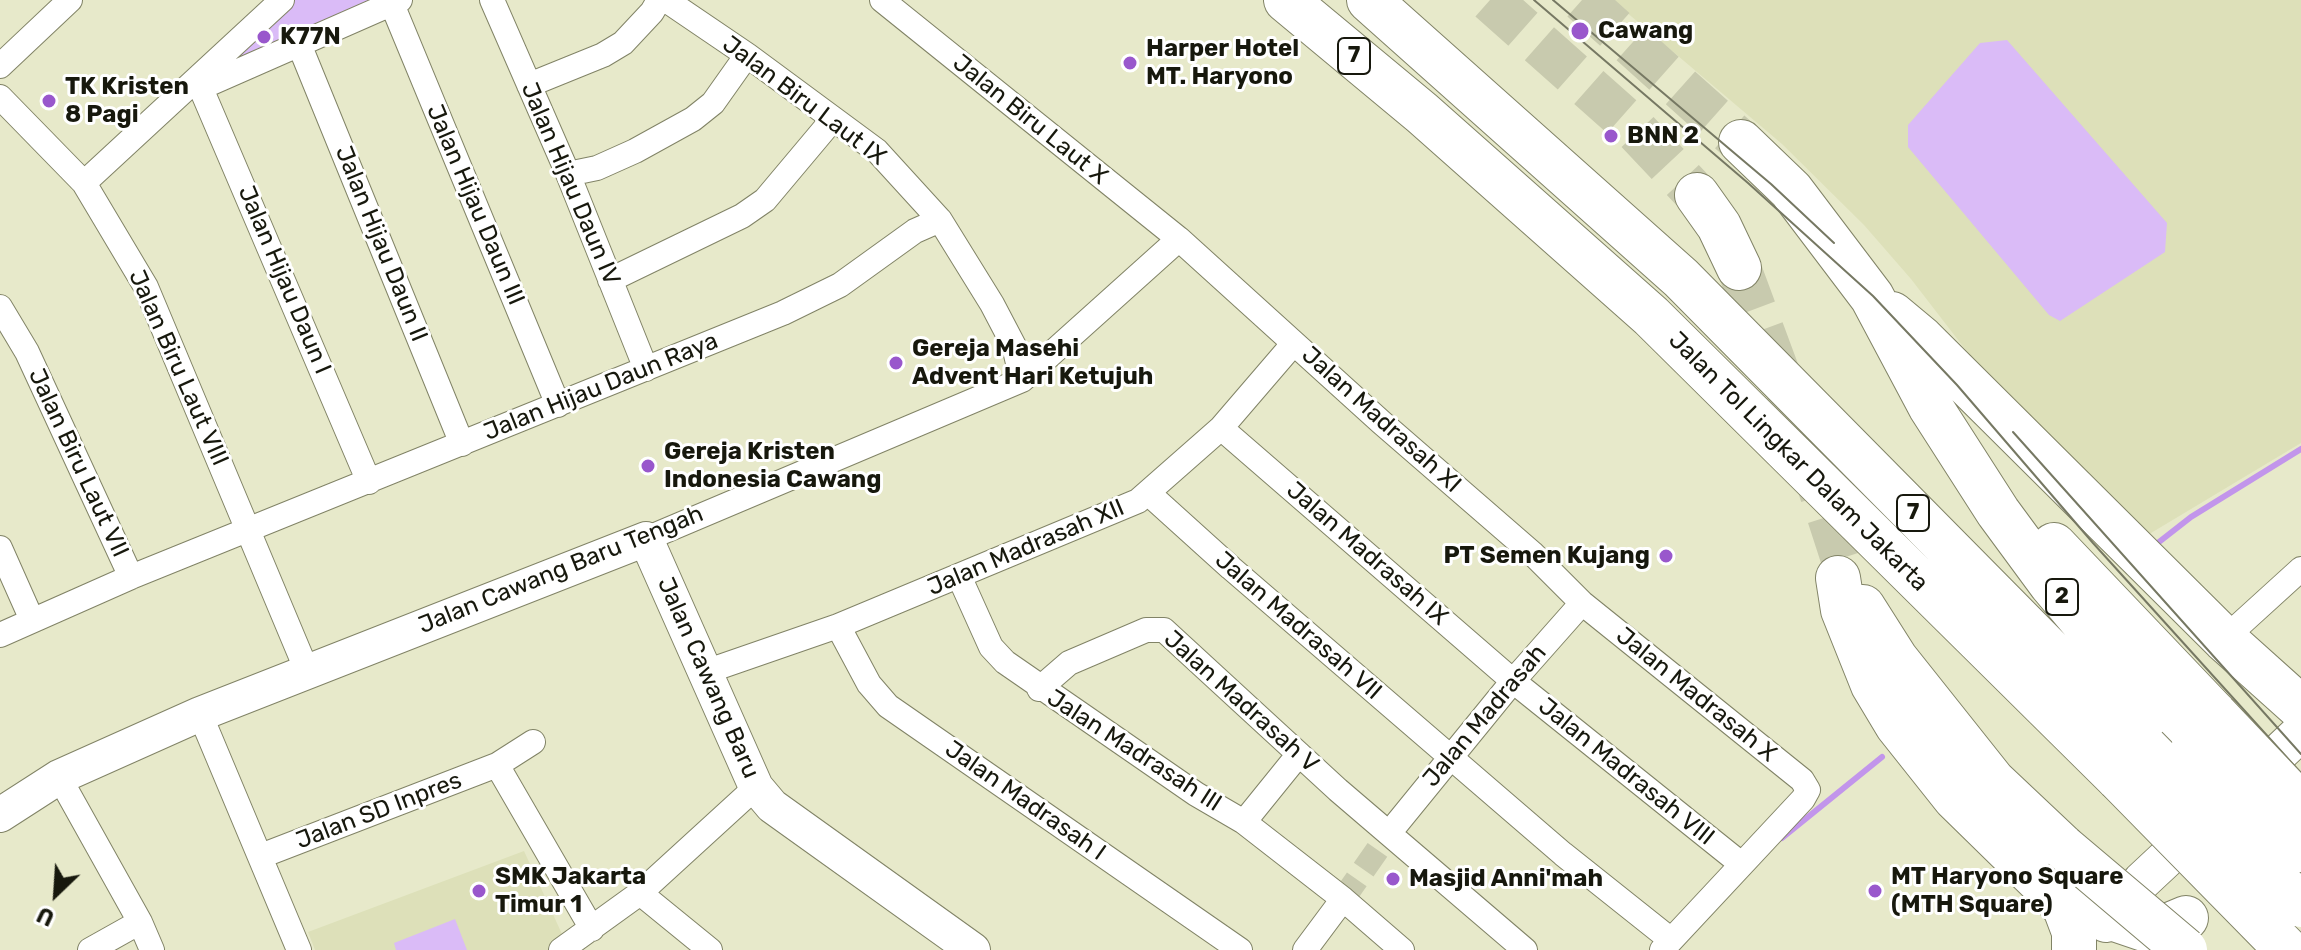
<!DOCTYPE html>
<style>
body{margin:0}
#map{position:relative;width:2301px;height:950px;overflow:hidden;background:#e7e9ca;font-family:Rubik,sans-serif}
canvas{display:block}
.north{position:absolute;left:16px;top:854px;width:80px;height:80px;-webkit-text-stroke:6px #fff;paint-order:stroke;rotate:205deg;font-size:22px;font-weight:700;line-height:32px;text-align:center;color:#17180d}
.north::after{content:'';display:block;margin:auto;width:28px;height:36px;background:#17180d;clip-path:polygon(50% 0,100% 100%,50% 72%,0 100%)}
</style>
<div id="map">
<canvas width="2301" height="950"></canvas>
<div class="north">U</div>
</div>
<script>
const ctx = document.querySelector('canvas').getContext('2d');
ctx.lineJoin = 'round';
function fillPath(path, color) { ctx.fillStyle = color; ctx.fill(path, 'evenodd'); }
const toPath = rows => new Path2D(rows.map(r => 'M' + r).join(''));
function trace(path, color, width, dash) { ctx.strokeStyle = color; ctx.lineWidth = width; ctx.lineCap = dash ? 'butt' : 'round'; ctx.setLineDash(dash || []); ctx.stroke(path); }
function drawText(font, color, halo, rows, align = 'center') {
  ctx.font = font + ' Rubik,sans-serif'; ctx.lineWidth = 6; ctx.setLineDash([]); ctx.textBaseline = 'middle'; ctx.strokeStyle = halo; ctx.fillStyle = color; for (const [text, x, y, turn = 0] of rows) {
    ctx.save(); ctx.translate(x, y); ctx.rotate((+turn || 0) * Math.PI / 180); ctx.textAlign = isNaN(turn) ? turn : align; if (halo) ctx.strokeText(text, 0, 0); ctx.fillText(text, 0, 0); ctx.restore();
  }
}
const built = toPath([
 [1612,0,2301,0,2301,443,2121,551,1911,279,1864,225,1782,144],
 [524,851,567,945,555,950,315,950,308,932]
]);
const green = toPath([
 [286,0,391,0,279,45,217,66],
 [2007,40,2167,223,2165,252,2060,321,2049,315,1908,147,1908,125,1980,43],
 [455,919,467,950,396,950,394,943]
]);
const stream = toPath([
 [2159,542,2191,517,2301,449],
 [1782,838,1882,757]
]);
const streetTunnel = toPath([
 [1343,899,1390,832]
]);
const highwayTunnel = toPath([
 [1490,0,1630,124,1697,195],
 [1582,0,1741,142],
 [1739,268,1815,473,1848,575]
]);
const street = toPath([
 [492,0,568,174,646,369],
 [666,0,747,55,877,151,940,220,992,304,1014,346,1022,380],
 [882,0,1179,239,1381,422,1532,553,1582,603,1802,780,1808,790,1803,799,1662,950],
 [392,4,558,405],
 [299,44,462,444],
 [0,66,70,0],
 [197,79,369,482],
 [529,85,603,55,623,43,652,12,659,0],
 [202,87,400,0],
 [0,97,84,183,146,287,307,671],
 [568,174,597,168,635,151,693,119,713,103,747,55],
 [84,183,282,0],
 [610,280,742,216,765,200,833,119],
 [0,307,27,352,131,577],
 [1221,428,1513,681,1740,863],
 [1148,493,1231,568,1563,854,1671,940],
 [646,539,1022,380,1179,239],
 [0,548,32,620],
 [959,576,991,647,1005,662,1196,794,1244,822,1343,899,1402,950],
 [838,626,869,684,888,706,1240,950],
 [0,635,131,577,783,313,840,285,915,231,940,220],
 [2224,639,2301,569],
 [705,672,838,626,1138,501,1221,428,1294,343],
 [1039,689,1069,663,1146,630,1164,630,1338,790,1525,950],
 [200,714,299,950],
 [533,742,497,765,592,929],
 [59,777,140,922,152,950],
 [1244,822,1299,754],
 [1390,832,1513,681,1582,603],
 [261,856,497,765],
 [640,893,710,950],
 [90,950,140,922],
 [561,950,640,893,756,787],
 [1305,950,1343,899]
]);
const secondary = toPath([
 [0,815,59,777,200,714,646,539,756,787,772,806,973,950]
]);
const primary = toPath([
 [2245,785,2301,732],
 [2106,923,2142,881,2203,824]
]);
const highway = toPath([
 [1286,0,1422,113,1651,316,2119,779],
 [1369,0,1681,278,2146,748],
 [1741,142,1791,190,1872,297,1930,406,1998,512,2051,584,2094,635,2194,741],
 [1697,195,1719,226,1739,268],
 [1892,314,1922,339,2224,639,2301,708],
 [2054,545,2215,714],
 [1838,578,1843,610,1873,685,1897,725,1955,798,2050,891,2065,908,2074,932,2074,950],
 [1863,607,1896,659,1993,781,2063,847],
 [2050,891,2079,907,2147,930,2155,931,2186,918]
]);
const tram = toPath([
 [1534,0,1748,183,1873,296,1957,385,2093,543,2301,773],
 [1553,0,1771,184,1834,243],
 [2013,432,2301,754]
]);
const highwayBridge = toPath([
 [2215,714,2301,805],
 [2194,741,2301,850],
 [2146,748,2301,905],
 [2119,779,2287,950],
 [2063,847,2185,950]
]);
const markers = [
 [1580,31,10,"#9957cc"],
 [264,37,8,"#9957cc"],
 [1130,63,8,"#9957cc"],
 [49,101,8,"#9957cc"],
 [1611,136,8,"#9957cc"],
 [896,363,8,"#9957cc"],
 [648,466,8,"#9957cc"],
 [1666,556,8,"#9957cc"],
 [1393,879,8,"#9957cc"],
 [479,891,8,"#9957cc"],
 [1875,891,8,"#9957cc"]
];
const shields = [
 [1354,56,32],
 [1913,513,32],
 [2062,597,32]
];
const shieldNames = [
 ["7",1354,56],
 ["7",1913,513],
 ["2",2062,597]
];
const poiNames = [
 ["Cawang",1598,31],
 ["K77N",280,37],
 ["Harper Hotel",1146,49],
 ["MT. Haryono",1146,77],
 ["TK Kristen",65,87],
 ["8 Pagi",65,115],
 ["BNN 2",1627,136],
 ["Gereja Masehi",912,349],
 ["Advent Hari Ketujuh",912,377],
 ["Gereja Kristen",664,452],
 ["Indonesia Cawang",664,480],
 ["PT Semen Kujang",1650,556,"right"],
 ["SMK Jakarta",495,877],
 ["Timur 1",495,905],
 ["MT Haryono Square",1891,877],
 ["(MTH Square)",1891,905],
 ["Masjid Anni'mah",1409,879]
];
const streetNames = [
 ["Jalan Biru Laut IX",804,101,37],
 ["Jalan Biru Laut X",1030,120,39],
 ["Jalan Hijau Daun IV",570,184,67],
 ["Jalan Hijau Daun III",475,205,67],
 ["Jalan Hijau Daun II",381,244,68],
 ["Jalan Hijau Daun I",284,280,67],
 ["Jalan Biru Laut VIII",178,368,66],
 ["Jalan Hijau Daun Raya",601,387,-22],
 ["Jalan Madrasah XI",1381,420,42],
 ["Jalan Tol Lingkar Dalam Jakarta",1798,462,45],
 ["Jalan Biru Laut VII",78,463,65],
 ["Jalan Madrasah XII",1026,548,-23],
 ["Jalan Madrasah IX",1367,554,41],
 ["Jalan Cawang Baru Tengah",561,570,-22],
 ["Jalan Madrasah VII",1298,626,41],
 ["Jalan Cawang Baru",708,678,66],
 ["Jalan Madrasah X",1696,695,39],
 ["Jalan Madrasah V",1241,702,42],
 ["Jalan Madrasah",1485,716,-50],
 ["Jalan Madrasah III",1134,751,33],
 ["Jalan Madrasah VIII",1626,772,39],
 ["Jalan Madrasah I",1025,801,35],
 ["Jalan SD Inpres",379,811,-21]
];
fillPath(built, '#dde0b9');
fillPath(green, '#dabbf7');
trace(stream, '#c295eb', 6);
trace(streetTunnel, '#c8caae', 24, [24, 12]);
trace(highwayTunnel, '#c8caae', 44, [44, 22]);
trace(street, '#818366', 26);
trace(secondary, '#818366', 36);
trace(primary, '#818366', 40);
trace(highway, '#818366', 46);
trace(street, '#fff', 24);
trace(secondary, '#fff', 34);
trace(primary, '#fff', 38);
trace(highway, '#fff', 44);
trace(tram, '#767863', 2);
trace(highwayBridge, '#818366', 46, []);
trace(highwayBridge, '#fff', 44);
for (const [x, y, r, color] of markers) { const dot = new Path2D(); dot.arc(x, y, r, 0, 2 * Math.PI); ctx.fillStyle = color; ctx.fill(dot); trace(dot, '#fff', 3); }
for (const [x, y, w] of shields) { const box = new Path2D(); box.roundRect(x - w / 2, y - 18, w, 36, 6); ctx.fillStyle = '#fff'; ctx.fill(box); trace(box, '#17180d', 2); }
drawText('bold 22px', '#17180d', null, shieldNames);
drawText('bold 24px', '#17180d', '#fff', poiNames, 'left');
drawText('24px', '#17180d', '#fff', streetNames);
</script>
